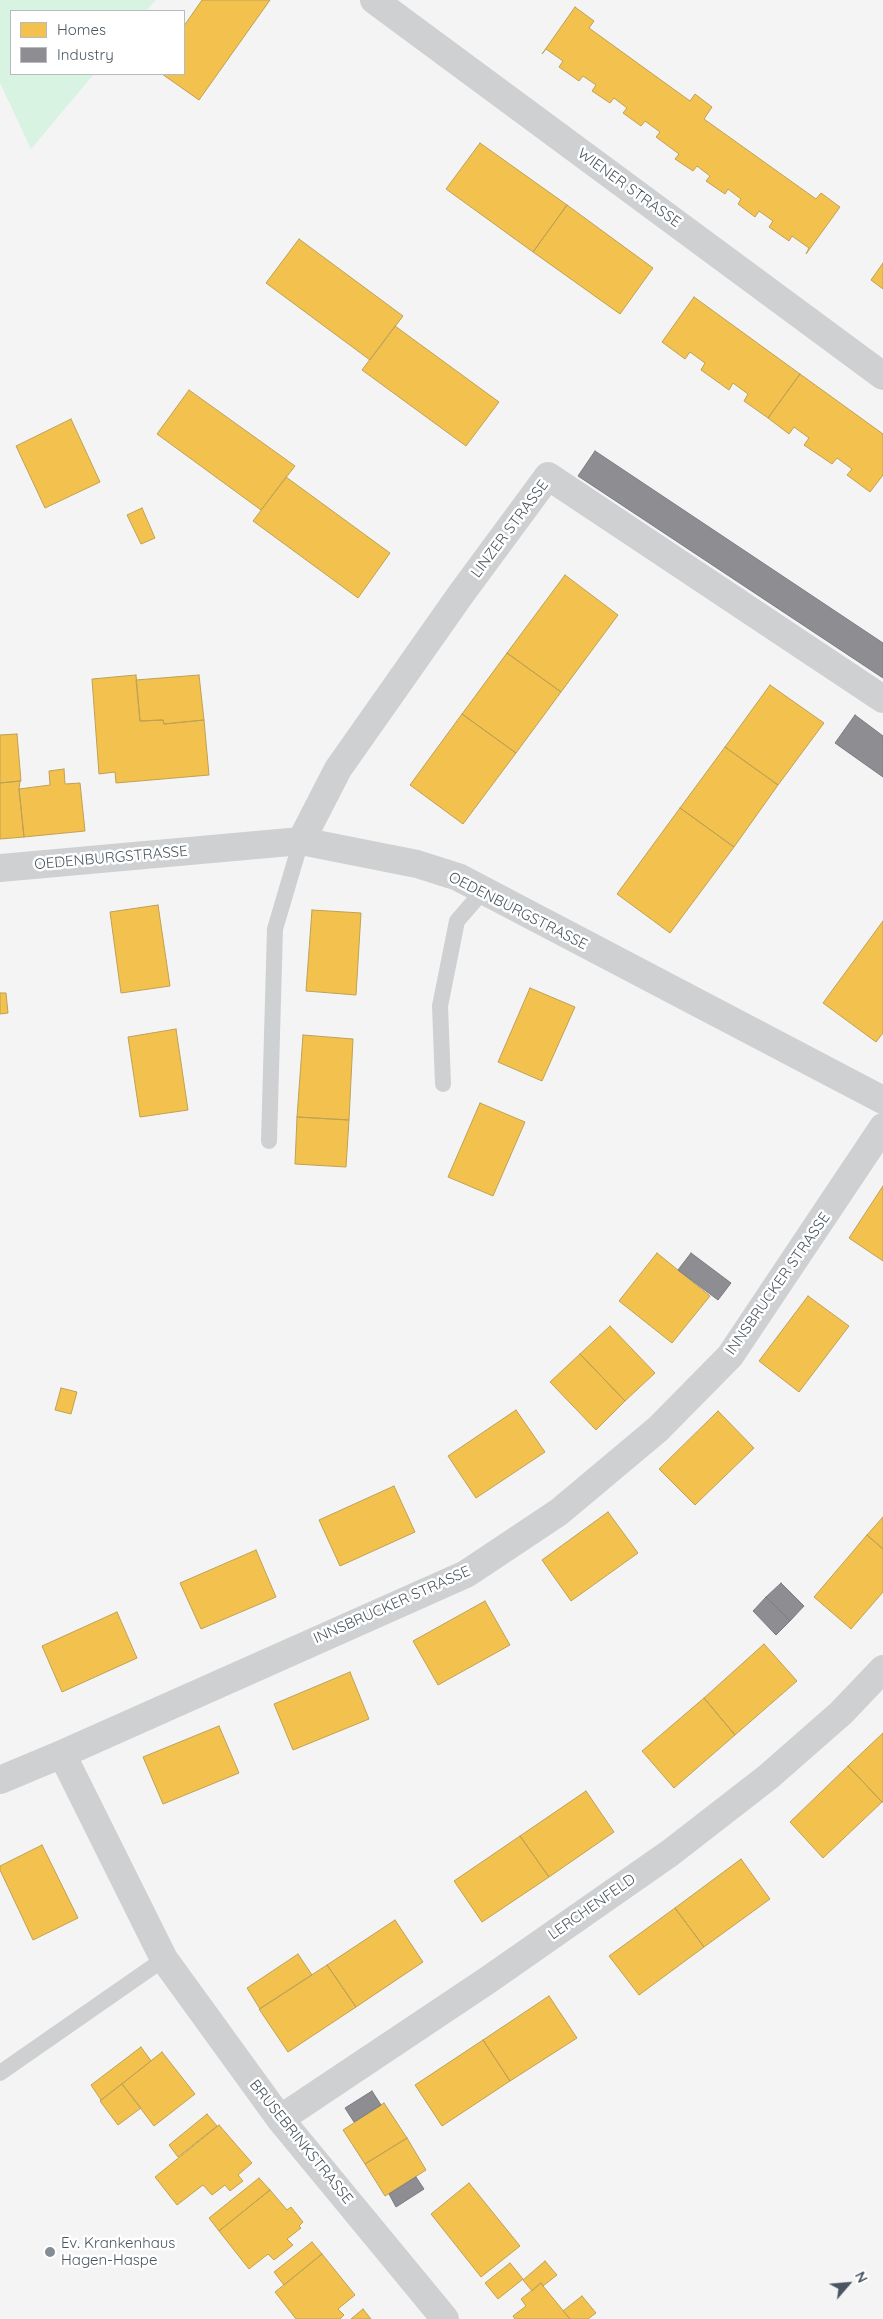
<!DOCTYPE html>
<style>
body{margin:0}
#map{position:relative;width:883px;height:2319px;overflow:hidden;background:#f4f4f4;font-family:Quicksand,sans-serif}
canvas{display:block}
.legend{position:absolute;left:10px;top:10px;width:175px;height:65px;box-sizing:border-box;background:#fff;border:1px solid #b6bbc0;margin:0;padding:6px 9px;list-style:none;font-size:15px;color:#495661}
.legend li{display:flex;align-items:center;gap:10px;height:25px}
.legend b{width:25px;border:1px solid #b6bbc0}
.north{position:absolute;left:823px;top:2259px;width:50px;height:50px;-webkit-text-stroke:4px #fff;paint-order:stroke;rotate:63deg;font-size:14px;font-weight:700;line-height:20px;text-align:center;color:#495661}
.north::after{content:'';display:block;margin:auto;width:18px;height:22px;background:#495661;clip-path:polygon(50% 0,100% 100%,50% 72%,0 100%)}
</style>
<div id="map">
<canvas width="883" height="2319"></canvas>
<ul class="legend">
<li><b style="height:14px;background:#f2c14e"></b>Homes</li>
<li><b style="height:14px;background:#8d8d92"></b>Industry</li>
</ul>
<div class="north">N</div>
</div>
<script>
const ctx = document.querySelector('canvas').getContext('2d');
ctx.lineJoin = 'round';
function fillPath(path, color) { ctx.fillStyle = color; ctx.fill(path, 'evenodd'); }
const toPath = rows => new Path2D(rows.map(r => 'M' + r).join(''));
function trace(path, color, width, dash) { ctx.strokeStyle = color; ctx.lineWidth = width; ctx.lineCap = dash ? 'butt' : 'round'; ctx.setLineDash(dash || []); ctx.stroke(path); }
function drawText(font, color, halo, rows, align = 'center') {
  ctx.font = font + ' Quicksand,sans-serif'; ctx.lineWidth = 5; ctx.setLineDash([]); ctx.textBaseline = 'middle'; ctx.strokeStyle = halo; ctx.fillStyle = color; for (const [text, x, y, turn = 0] of rows) {
    ctx.save(); ctx.translate(x, y); ctx.rotate((+turn || 0) * Math.PI / 180); ctx.textAlign = isNaN(turn) ? turn : align; if (halo) ctx.strokeText(text, 0, 0); ctx.fillText(text, 0, 0); ctx.restore();
  }
}
const green = toPath([
 [0,0,156,0,146,11,11,11,11,74,94,74,31,149,0,83]
]);
const homes = toPath([
 [202,0,270,0,199,100,162,74,184,74,184,26,202,0],
 [575,7,594,21,589,28,690,101,695,94,712,107,704,119,816,199,821,193,840,207,806,254,809,248,792,236,789,241,769,227,773,221,759,211,755,217,738,204,741,199,728,189,725,194,706,181,710,176,697,166,693,171,675,159,679,154,656,137,660,132,645,121,641,126,623,113,627,108,614,98,610,103,592,91,596,85,583,76,579,81,559,67,563,61,546,49,542,54,575,7],
 [480,143,567,205,533,252,446,189,480,143],
 [567,205,653,268,620,314,533,252,567,205],
 [299,239,403,316,370,360,266,283,299,239],
 [883,263,883,289,871,280,883,263],
 [694,297,800,374,768,418,744,401,748,394,733,383,729,390,701,370,705,363,690,352,685,359,662,342,694,297],
 [395,326,499,402,466,446,362,370,395,326],
 [800,374,883,434,883,475,870,492,847,475,852,469,837,458,832,464,804,445,809,438,794,427,789,434,768,418,800,374],
 [189,390,295,466,261,510,157,434,189,390],
 [71,419,100,482,45,508,16,446,71,419],
 [286,477,390,553,358,598,253,521,286,477],
 [142,508,155,538,141,544,127,515,142,508],
 [565,575,618,615,561,692,507,653,565,575],
 [507,653,561,692,516,753,462,714,507,653],
 [136,675,140,721,163,720,164,724,204,720,209,775,116,783,115,772,99,774,92,679,136,675],
 [199,675,204,720,164,724,163,720,140,721,136,680,199,675],
 [770,685,824,723,778,785,725,747,770,685],
 [462,714,516,753,463,824,410,785,462,714],
 [17,734,21,781,0,783,0,735,17,734],
 [725,747,778,785,734,847,680,808,725,747],
 [64,769,65,784,80,783,85,831,24,837,19,789,50,785,49,771,64,769],
 [20,781,19,789,24,837,0,839,0,783,20,781],
 [680,808,734,847,670,933,617,894,680,808],
 [158,905,170,986,121,993,110,912,158,905],
 [312,910,361,913,356,995,306,991,312,910],
 [883,921,883,1033,876,1042,823,1003,883,921],
 [530,988,575,1007,542,1081,498,1062,530,988],
 [0,993,6,993,8,1013,0,1014,0,993],
 [176,1029,188,1110,140,1117,128,1037,176,1029],
 [303,1035,353,1039,349,1120,297,1117,303,1035],
 [480,1103,525,1122,493,1196,448,1177,480,1103],
 [297,1117,349,1120,346,1167,295,1164,297,1117],
 [883,1186,883,1261,849,1238,883,1186],
 [657,1253,710,1296,672,1343,619,1301,657,1253],
 [808,1296,849,1326,799,1392,759,1361,808,1296],
 [610,1326,655,1373,625,1401,580,1354,610,1326],
 [580,1354,625,1401,596,1430,550,1382,580,1354],
 [61,1388,77,1392,71,1414,55,1410,61,1388],
 [516,1410,545,1452,476,1498,448,1456,516,1410],
 [718,1411,754,1448,695,1505,659,1469,718,1411],
 [394,1486,415,1532,340,1566,319,1520,394,1486],
 [608,1512,638,1553,571,1601,542,1560,608,1512],
 [883,1517,883,1549,867,1535,883,1517],
 [867,1535,883,1549,883,1592,851,1629,814,1597,867,1535],
 [256,1550,276,1597,201,1629,180,1583,256,1550],
 [485,1601,510,1645,438,1685,413,1641,485,1601],
 [117,1612,137,1658,62,1692,42,1646,117,1612],
 [764,1644,797,1681,735,1735,704,1698,764,1644],
 [350,1672,369,1719,293,1750,274,1704,350,1672],
 [704,1698,735,1735,674,1788,642,1751,704,1698],
 [219,1726,239,1773,163,1804,143,1757,219,1726],
 [883,1733,883,1802,882,1802,848,1766,883,1733],
 [848,1766,882,1802,823,1858,790,1822,848,1766],
 [586,1791,614,1832,549,1877,520,1836,586,1791],
 [520,1836,549,1877,482,1922,454,1881,520,1836],
 [42,1845,78,1918,33,1940,0,1870,0,1866,42,1845],
 [741,1859,770,1899,704,1947,675,1908,741,1859],
 [675,1908,704,1947,639,1995,609,1956,675,1908],
 [395,1920,423,1962,356,2007,327,1965,395,1920],
 [298,1954,312,1975,260,2009,247,1988,298,1954],
 [327,1965,356,2007,288,2052,259,2009,327,1965],
 [549,1996,577,2038,510,2081,483,2040,549,1996],
 [483,2040,510,2081,442,2126,415,2085,483,2040],
 [141,2047,151,2061,101,2100,91,2085,141,2047],
 [162,2052,195,2094,154,2126,122,2084,162,2052],
 [122,2084,141,2108,118,2125,100,2101,122,2084],
 [384,2103,407,2138,365,2164,343,2130,384,2103],
 [207,2114,217,2126,178,2157,169,2145,207,2114],
 [219,2125,252,2163,238,2175,243,2181,230,2191,225,2185,212,2195,203,2185,177,2205,155,2177,219,2125],
 [407,2138,426,2170,385,2196,365,2164,407,2138],
 [259,2178,270,2190,219,2231,209,2218,259,2178],
 [469,2183,520,2246,481,2277,431,2214,469,2183],
 [270,2190,287,2210,291,2207,303,2222,299,2226,301,2228,287,2239,293,2245,274,2260,268,2254,249,2269,219,2231,270,2190],
 [312,2242,322,2254,284,2285,274,2272,312,2242],
 [322,2254,355,2295,338,2309,344,2315,340,2319,296,2319,275,2292,322,2254],
 [545,2261,557,2275,543,2286,541,2283,532,2291,523,2280,545,2261],
 [510,2263,523,2279,498,2299,485,2283,510,2263],
 [541,2283,543,2286,570,2319,515,2319,513,2316,526,2306,521,2299,541,2283],
 [582,2296,596,2313,588,2319,570,2319,563,2311,582,2296],
 [363,2309,371,2319,351,2319,363,2309]
]);
const industry = toPath([
 [595,451,883,643,883,678,578,476,595,451],
 [855,715,883,736,883,777,835,743,855,715],
 [691,1253,731,1283,718,1300,678,1270,691,1253],
 [781,1583,804,1606,790,1621,766,1597,781,1583],
 [766,1597,790,1621,776,1635,753,1611,766,1597],
 [372,2091,381,2105,354,2122,345,2108,372,2091],
 [416,2177,424,2189,396,2207,389,2194,416,2177]
]);
const service = toPath([
 [443,1084,440,1006,457,921,483,891],
 [269,1141,275,929,301,841],
 [0,2073,164,1959]
]);
const minor = toPath([
 [374,0,883,376],
 [301,841,338,769,461,594,548,476,883,699],
 [0,868,301,841,417,864,458,877,883,1100],
 [62,1754,164,1959,280,2119,445,2319],
 [0,1780,62,1754,466,1574,559,1512,658,1429,730,1356,883,1127],
 [280,2119,488,1980,670,1853,768,1777,841,1713,883,1669]
]);
const markers = [
 [50,2252,6,"#858d94"]
];
const streetNames = [
 ["WIENER STRASSE",629,188,36],
 ["LINZER STRASSE",510,529,-53],
 ["OEDENBURGSTRASSE",111,858,-5],
 ["OEDENBURGSTRASSE",518,911,27],
 ["INNSBRUCKER STRASSE",778,1284,-55],
 ["INNSBRUCKER STRASSE",392,1605,-24],
 ["LERCHENFELD",592,1907,-35],
 ["BRUSEBRINKSTRASSE",301,2142,51]
];
const poiNames = [
 ["Ev. Krankenhaus",61,2243],
 ["Hagen-Haspe",61,2260]
];
fillPath(green, '#d8f3e2');
fillPath(homes, '#f2c14e');
trace(homes, '#bfa154', 1);
fillPath(industry, '#8d8d92');
trace(industry, '#797c83', 1);
trace(service, '#ced0d2', 16);
trace(minor, '#ced0d2', 28);
for (const [x, y, r, color] of markers) { const dot = new Path2D(); dot.arc(x, y, r, 0, 2 * Math.PI); ctx.fillStyle = color; ctx.fill(dot); trace(dot, '#fff', 2); }
drawText('15px', '#495661', '#fff', streetNames);
drawText('15px', '#495661', '#fff', poiNames, 'left');
</script>
